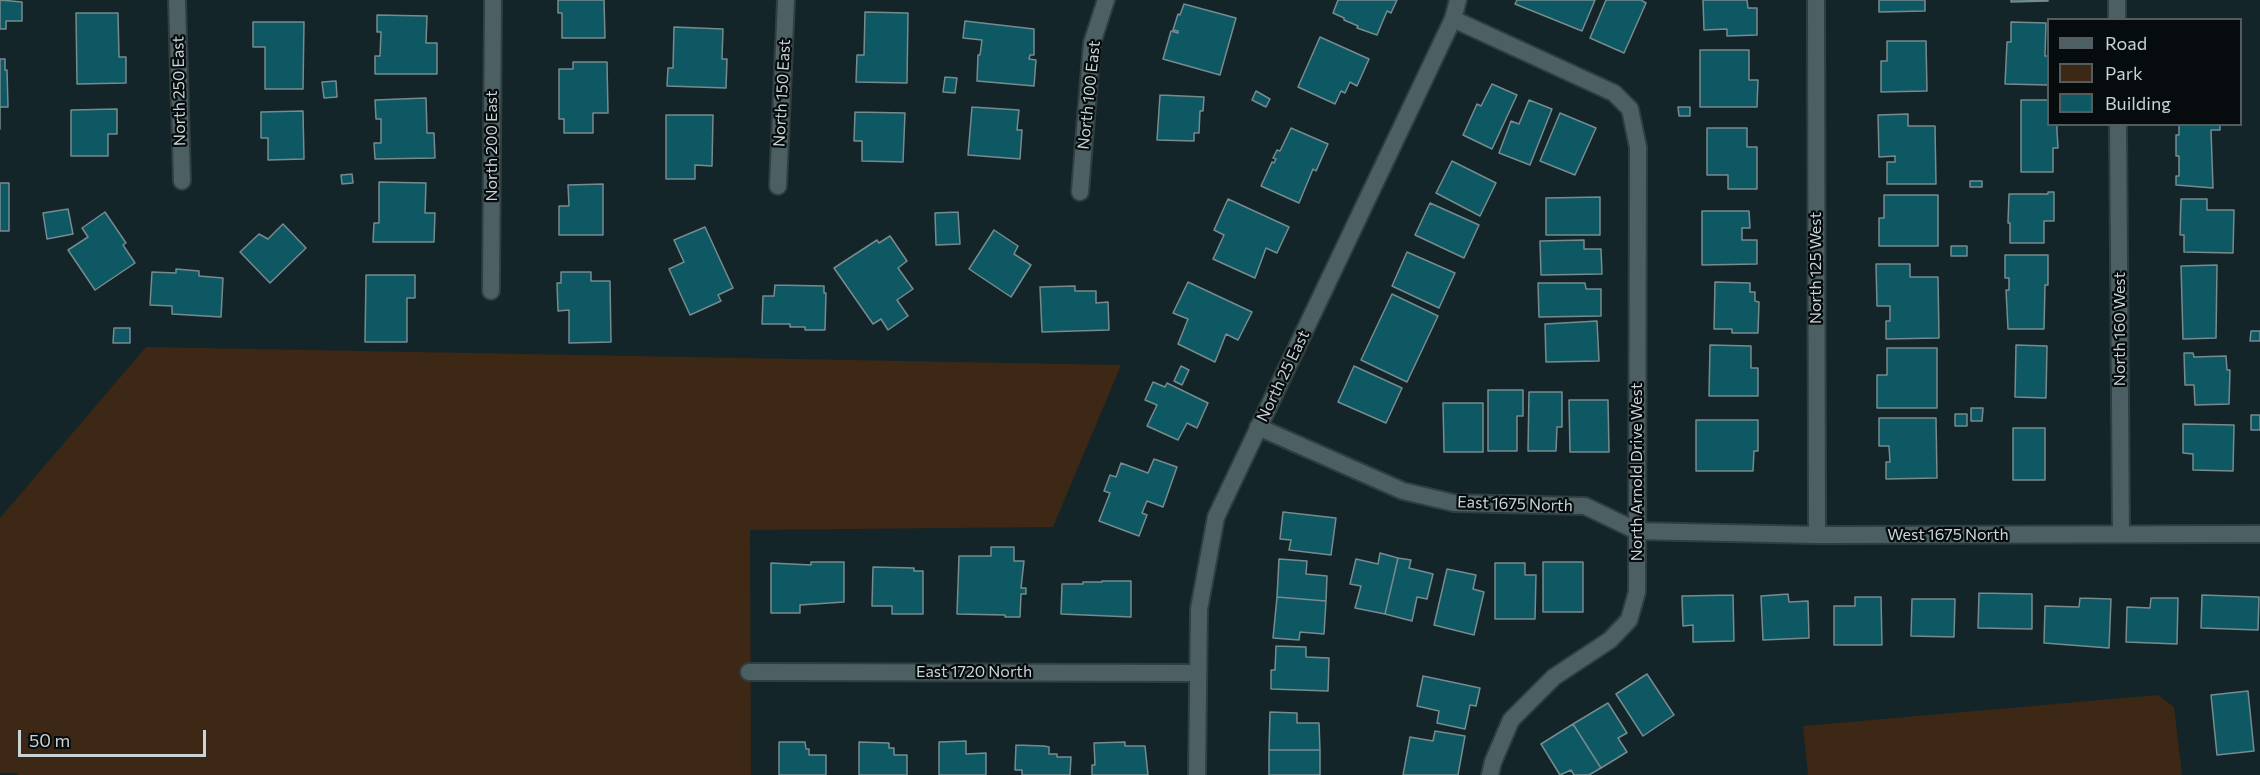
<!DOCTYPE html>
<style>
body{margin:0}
#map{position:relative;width:2260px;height:775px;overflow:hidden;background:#132528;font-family:Commissioner,sans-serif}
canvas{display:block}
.legend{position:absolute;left:2047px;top:18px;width:195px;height:108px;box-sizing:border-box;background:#060c0e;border:2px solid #545c5e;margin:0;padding:8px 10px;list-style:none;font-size:18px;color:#cad4d6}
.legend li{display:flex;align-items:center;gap:12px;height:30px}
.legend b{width:30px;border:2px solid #545c5e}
.scale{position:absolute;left:18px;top:730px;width:188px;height:27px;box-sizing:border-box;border:3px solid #cad4d6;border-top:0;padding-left:8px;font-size:18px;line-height:21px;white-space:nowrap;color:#cad4d6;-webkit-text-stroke:4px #060c0e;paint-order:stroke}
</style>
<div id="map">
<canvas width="2260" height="775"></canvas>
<ul class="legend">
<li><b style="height:8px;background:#4c5f63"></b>Road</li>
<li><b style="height:16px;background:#3d2715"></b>Park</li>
<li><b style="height:16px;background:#0e5864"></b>Building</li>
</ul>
<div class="scale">50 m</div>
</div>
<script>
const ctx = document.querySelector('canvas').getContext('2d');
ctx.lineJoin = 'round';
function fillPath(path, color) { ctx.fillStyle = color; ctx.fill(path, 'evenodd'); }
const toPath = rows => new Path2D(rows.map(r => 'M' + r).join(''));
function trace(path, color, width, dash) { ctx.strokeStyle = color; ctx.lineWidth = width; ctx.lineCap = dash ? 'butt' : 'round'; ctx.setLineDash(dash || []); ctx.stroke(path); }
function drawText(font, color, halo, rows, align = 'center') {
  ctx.font = font + ' Commissioner,sans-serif'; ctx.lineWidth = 4.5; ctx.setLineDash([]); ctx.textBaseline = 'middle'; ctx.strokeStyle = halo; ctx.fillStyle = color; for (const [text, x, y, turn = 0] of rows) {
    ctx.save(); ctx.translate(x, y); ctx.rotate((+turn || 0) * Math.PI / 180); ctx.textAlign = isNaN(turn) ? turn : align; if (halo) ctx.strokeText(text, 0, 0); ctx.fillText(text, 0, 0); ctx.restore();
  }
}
const green = toPath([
 [146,347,1121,365,1053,527,750,530,751,775,18,775,18,773,0,773,0,518],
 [2158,695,2174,707,2182,775,1808,775,1803,726]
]);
const building = toPath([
 [0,0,22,2,22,21,6,21,6,29,0,29,0,0],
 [558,0,604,0,605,38,562,38,562,13,558,13,558,0],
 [1338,0,1397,0,1391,13,1387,11,1377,35,1357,28,1358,26,1344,20,1344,18,1333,13,1338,0],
 [1517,0,1595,0,1582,31,1515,4,1517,0],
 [1606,0,1641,0,1646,3,1624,53,1590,38,1606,0],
 [1703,0,1747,0,1748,8,1757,8,1757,35,1727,36,1727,29,1704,30,1703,0],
 [1879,0,1925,0,1925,11,1879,12,1879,0],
 [2011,0,2048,0,2048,1,2011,2,2011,0],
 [1184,4,1236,18,1220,75,1163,59,1171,31,1178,33,1178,31,1173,30,1178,14,1180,15,1184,4],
 [865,12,908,13,907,83,856,82,857,55,864,55,865,12],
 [76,13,118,13,119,57,126,57,126,83,77,84,76,13],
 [377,15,427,16,426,43,437,43,437,74,375,74,375,56,380,56,381,32,377,32,377,15],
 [965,21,1034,29,1034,55,1030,55,1029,59,1036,60,1034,86,977,81,978,55,980,55,982,40,963,38,965,21],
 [253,22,304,22,303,89,265,89,265,47,253,47,253,22],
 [2011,22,2046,23,2045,56,2048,56,2048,85,2005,84,2007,42,2011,42,2011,22],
 [674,27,723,29,722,59,727,59,726,88,667,86,668,68,673,68,674,27],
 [1320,37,1369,59,1357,86,1350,82,1345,93,1341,91,1335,104,1298,87,1320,37],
 [1887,41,1926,41,1927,91,1881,92,1881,61,1887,61,1887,41],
 [1700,50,1749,50,1749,80,1758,80,1757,107,1700,107,1700,50],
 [0,59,5,59,5,70,7,70,8,107,0,107,0,129,0,59],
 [573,62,607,62,608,113,593,113,593,133,564,133,564,119,559,119,559,69,573,69,573,62],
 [945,77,957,78,955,93,943,92,945,77],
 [336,81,337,97,324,98,322,82,336,81],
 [1492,84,1517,95,1492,149,1463,135,1477,104,1481,106,1492,84],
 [1256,91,1270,99,1266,107,1252,100,1256,91],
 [1160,95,1204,97,1203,111,1200,111,1199,133,1194,133,1194,141,1157,140,1160,95],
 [426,98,427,133,434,133,435,158,375,159,374,143,381,143,381,119,376,119,375,100,426,98],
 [1529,100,1552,109,1530,165,1499,153,1511,121,1519,124,1529,100],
 [2021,100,2048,100,2048,124,2057,124,2057,131,2058,148,2053,148,2053,172,2021,172,2021,100],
 [972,107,1019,110,1017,130,1022,130,1020,159,968,155,972,107],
 [1678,107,1690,107,1690,116,1679,116,1678,107],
 [117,109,117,134,108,134,108,156,71,156,71,110,117,109],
 [303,111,304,159,268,160,268,138,261,138,261,112,303,111],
 [855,112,905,113,903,162,862,161,862,141,854,141,855,112],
 [1560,113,1596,128,1575,175,1540,161,1560,113],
 [1908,114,1908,126,1935,126,1936,184,1887,184,1887,162,1895,162,1895,156,1879,157,1878,115,1908,114],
 [666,115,713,115,712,166,695,165,695,179,666,179,666,115],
 [2179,124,2220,124,2220,130,2211,130,2213,188,2176,185,2176,176,2179,176,2179,156,2176,156,2176,135,2179,135,2179,124],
 [1291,128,1328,144,1316,171,1313,169,1299,203,1261,186,1272,162,1274,163,1276,159,1273,158,1277,150,1280,151,1291,128],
 [1707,128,1747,128,1747,147,1757,147,1757,189,1728,189,1728,175,1707,175,1707,128],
 [1452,161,1496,183,1480,216,1436,193,1452,161],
 [352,174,353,183,342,184,341,175,352,174],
 [1970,181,1982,181,1982,187,1970,187,1970,181],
 [379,182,426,183,425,213,435,213,434,242,373,242,374,223,379,223,379,182],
 [0,183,9,183,9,231,0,231,0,183],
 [603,184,603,235,559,235,559,206,569,206,568,185,603,184],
 [2048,192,2054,192,2054,221,2044,221,2044,243,2010,243,2010,223,2008,223,2009,194,2048,194,2048,192],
 [1884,195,1938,195,1938,246,1879,246,1879,218,1884,218,1884,195],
 [1600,197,1600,235,1546,235,1546,198,1600,197],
 [1228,199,1289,227,1277,253,1266,248,1255,278,1213,259,1224,235,1214,230,1228,199],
 [2181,199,2207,199,2207,210,2234,210,2233,253,2184,252,2184,235,2180,235,2181,199],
 [1430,203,1479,225,1464,258,1415,235,1430,203],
 [68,209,73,234,47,239,43,213,68,209],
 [1702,211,1749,211,1750,228,1742,228,1742,240,1757,240,1757,264,1702,265,1702,211],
 [105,212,126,243,123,245,135,263,95,290,68,250,88,237,82,228,105,212],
 [958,212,960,244,936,245,935,213,958,212],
 [283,224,306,248,270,283,240,252,259,234,268,239,283,224],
 [705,227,733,288,718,295,721,301,690,315,669,269,684,262,674,240,705,227],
 [994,230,1018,246,1014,254,1031,265,1011,297,969,269,994,230],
 [890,236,907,261,898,268,913,289,897,300,908,316,888,330,881,319,873,324,834,268,877,240,879,243,890,236],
 [1584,240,1584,249,1601,249,1602,274,1541,275,1540,241,1584,240],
 [1951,246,1967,246,1967,256,1951,256,1951,246],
 [1407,252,1455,273,1439,308,1392,286,1407,252],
 [2005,255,2048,255,2048,285,2045,285,2044,329,2008,329,2006,290,2009,290,2009,278,2005,278,2005,255],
 [1876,264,1910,264,1910,277,1938,277,1939,338,1886,339,1886,321,1890,321,1890,306,1877,306,1876,264],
 [2217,265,2216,338,2183,339,2181,266,2217,265],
 [176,269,199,271,199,276,223,278,221,317,172,314,172,306,150,305,152,272,176,273,176,269],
 [561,272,591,272,591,281,610,281,611,342,569,343,569,310,558,311,557,283,561,283,561,272],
 [366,275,415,275,415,298,407,298,407,342,365,342,366,275],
 [1188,282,1252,312,1238,340,1226,334,1215,362,1178,344,1188,319,1173,313,1188,282],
 [1715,282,1750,283,1750,292,1755,292,1755,301,1759,302,1758,333,1732,333,1732,329,1714,329,1715,282],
 [1538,283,1585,283,1586,289,1601,289,1601,316,1539,317,1538,283],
 [775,285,824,286,824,293,826,293,825,330,805,330,805,327,790,327,790,324,762,324,763,296,774,296,775,285],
 [1075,286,1075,291,1096,291,1096,303,1108,302,1109,330,1042,332,1040,287,1075,286],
 [1392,294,1438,316,1407,382,1361,360,1392,294],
 [1597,321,1599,361,1546,362,1545,324,1597,321],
 [114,328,130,328,130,343,113,343,114,328],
 [2251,331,2260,331,2260,341,2250,341,2251,331],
 [1710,345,1751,346,1751,368,1758,368,1758,396,1709,396,1710,345],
 [2016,345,2047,346,2046,398,2015,397,2016,345],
 [1887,348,1937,348,1937,408,1877,408,1877,375,1887,375,1887,348],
 [2184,353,2193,353,2194,357,2226,356,2227,370,2230,370,2229,404,2195,405,2194,385,2185,385,2184,353],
 [1181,366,1189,370,1182,385,1174,381,1181,366],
 [1354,366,1402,388,1386,423,1338,402,1354,366],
 [1153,382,1165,387,1167,383,1208,403,1197,428,1187,423,1178,440,1147,426,1157,405,1145,400,1153,382],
 [1488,390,1523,390,1523,416,1517,416,1517,451,1488,451,1488,390],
 [1529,392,1562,392,1562,427,1557,427,1556,451,1528,451,1529,392],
 [1569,400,1608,400,1609,452,1570,452,1569,400],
 [1443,403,1483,403,1483,452,1444,452,1443,403],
 [1971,408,1983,408,1982,421,1971,421,1971,408],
 [1955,414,1967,414,1967,426,1955,426,1955,414],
 [2251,415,2260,415,2260,430,2251,430,2251,415],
 [1879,418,1936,418,1937,478,1886,479,1886,462,1890,462,1889,446,1879,446,1879,418],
 [1696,420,1758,420,1758,451,1754,451,1753,471,1696,471,1696,420],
 [2183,424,2234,425,2233,471,2193,470,2193,454,2183,453,2183,424],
 [2013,428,2045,428,2045,480,2013,480,2013,428],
 [1154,459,1177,467,1163,507,1147,501,1142,513,1147,515,1139,536,1099,521,1110,493,1104,491,1110,475,1116,477,1121,463,1148,473,1154,459],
 [1283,512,1336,518,1331,555,1289,550,1291,540,1280,539,1283,512],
 [991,547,1014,547,1014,561,1024,561,1021,588,1026,588,1026,594,1021,594,1020,617,1005,617,1005,615,957,614,959,556,991,556,991,547],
 [1380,553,1398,558,1385,614,1355,608,1361,586,1350,584,1356,559,1378,564,1380,553],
 [1398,558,1411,560,1409,568,1433,574,1427,599,1417,597,1412,621,1385,614,1398,558],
 [1279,559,1307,561,1306,574,1327,576,1326,601,1277,597,1279,559],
 [811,562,844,562,844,602,800,605,800,613,771,613,771,563,811,565,811,562],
 [1543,562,1583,562,1583,612,1543,612,1543,562],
 [1495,563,1525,563,1525,575,1536,575,1535,619,1495,619,1495,563],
 [873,567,914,568,914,571,923,571,923,614,892,614,892,606,872,606,873,567],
 [1447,569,1476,575,1473,589,1484,592,1474,635,1434,625,1447,569],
 [1102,581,1131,581,1131,617,1061,614,1062,584,1083,584,1083,582,1102,582,1102,581],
 [1979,593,2032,594,2032,629,1978,628,1979,593],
 [1788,594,1789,602,1808,601,1809,638,1763,640,1761,596,1788,594],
 [1733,595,1734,641,1693,642,1693,625,1683,626,1682,596,1733,595],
 [2202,595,2259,597,2258,630,2201,628,2202,595],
 [1277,597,1326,601,1324,634,1300,632,1299,640,1273,638,1277,597],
 [1855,597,1881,597,1882,645,1834,645,1834,606,1855,606,1855,597],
 [2080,598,2111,599,2109,648,2044,643,2045,606,2079,607,2080,598],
 [2151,598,2178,598,2177,644,2126,642,2127,607,2150,608,2151,598],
 [1912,599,1955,599,1954,637,1911,636,1912,599],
 [1276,646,1306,647,1306,657,1329,658,1328,691,1271,689,1271,670,1275,670,1276,646],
 [1647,674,1674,715,1643,736,1616,694,1647,674],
 [1423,676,1480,688,1476,706,1470,705,1465,729,1437,723,1439,711,1417,706,1423,676],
 [2248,691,2254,751,2217,755,2211,695,2248,691],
 [1608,703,1627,733,1618,738,1627,752,1601,768,1573,724,1608,703],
 [1270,712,1297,713,1297,723,1319,723,1320,750,1269,750,1270,712],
 [1573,724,1601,768,1589,775,1574,775,1571,770,1560,775,1541,744,1573,724],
 [1435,731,1465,736,1458,775,1403,775,1410,737,1433,741,1435,731],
 [966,741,966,754,986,753,986,775,939,775,939,742,966,741],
 [779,742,805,742,806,749,809,749,809,755,826,755,826,775,779,775,779,742],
 [859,742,889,743,889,748,894,748,894,755,907,755,907,775,859,775,859,742],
 [1125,742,1125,746,1145,746,1148,775,1092,775,1092,765,1095,765,1094,743,1125,742],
 [1016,745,1044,746,1049,747,1049,754,1057,754,1057,757,1071,757,1070,775,1022,775,1022,770,1015,770,1016,745],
 [1269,750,1320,750,1320,775,1269,775,1269,750]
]);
const minor = toPath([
 [177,0,182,181],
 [1816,0,1817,535],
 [2117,0,2117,20],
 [1453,19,1614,93,1630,109,1638,147,1637,592,1629,620,1610,640,1554,677,1511,720,1493,762,1490,775],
 [2118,124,2121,534],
 [778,186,786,0],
 [1080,192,1092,43,1106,0],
 [491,291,493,0],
 [1258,427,1403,491,1454,503,1585,506,1637,531,1817,535,2260,534],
 [749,672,1198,673],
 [1197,775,1199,609,1216,517,1453,19,1458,0]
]);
const streetNames = [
 ["North 250 East",179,91,-91],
 ["North 150 East",782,93,-87],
 ["North 100 East",1089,95,-84],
 ["North 200 East",492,146,-90],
 ["North 125 West",1816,268,-90],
 ["North 160 West",2120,329,-90],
 ["North 25 East",1283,376,-64],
 ["North Arnold Drive West",1637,472,-90],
 ["East 1675 North",1515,504,2],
 ["West 1675 North",1948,535],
 ["East 1720 North",974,672]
];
fillPath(green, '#3d2715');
fillPath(building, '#0e5864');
trace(building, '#778b8f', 1.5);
trace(minor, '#313e40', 20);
trace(minor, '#4c5f63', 16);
drawText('16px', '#cad4d6', '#060c0e', streetNames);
</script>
